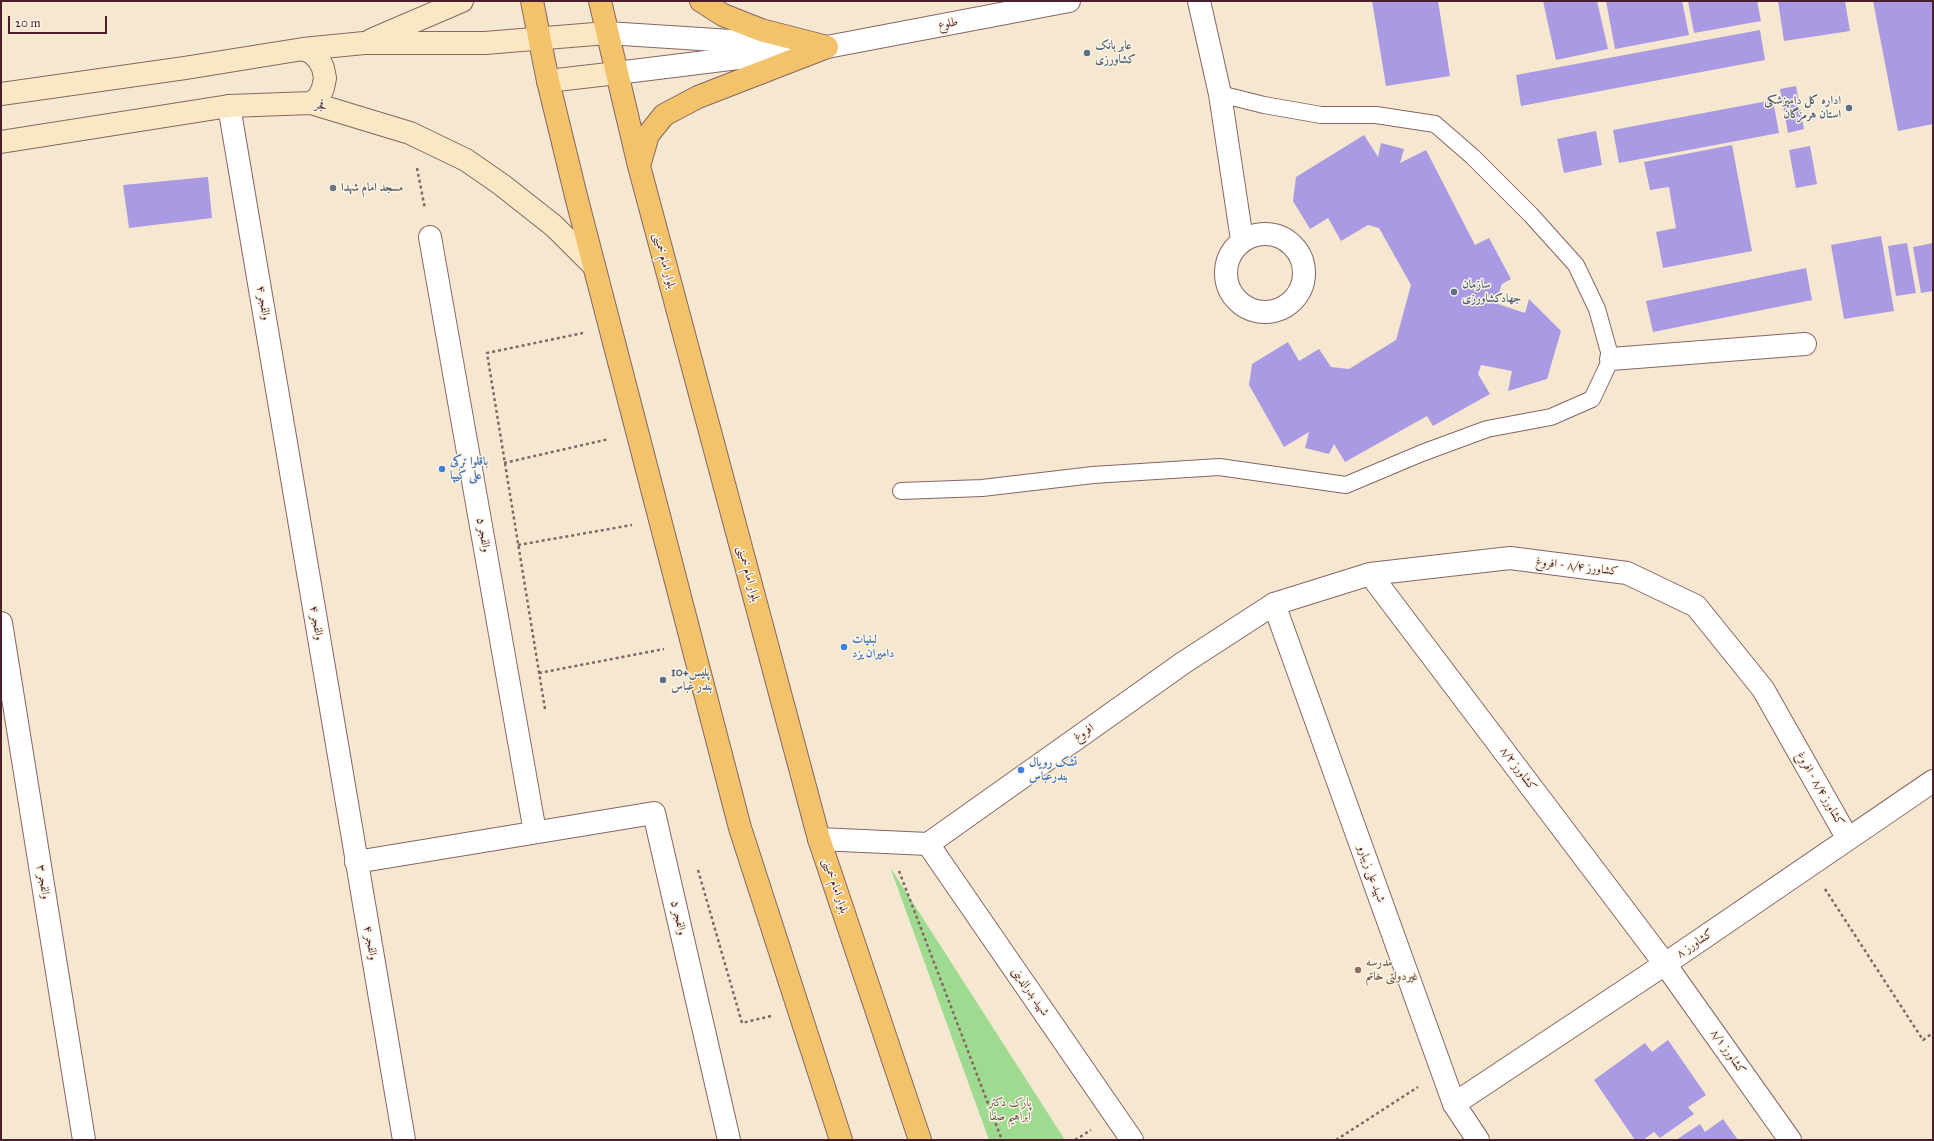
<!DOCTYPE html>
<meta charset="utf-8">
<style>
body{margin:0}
#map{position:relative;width:1934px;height:1141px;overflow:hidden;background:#f6e8d0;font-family:"IM FELL Great Primer",serif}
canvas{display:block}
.frame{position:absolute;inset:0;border:2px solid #4a1f2b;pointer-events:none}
.scale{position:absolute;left:8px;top:16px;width:99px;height:18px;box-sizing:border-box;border:2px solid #4a1f2b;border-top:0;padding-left:5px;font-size:12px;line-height:14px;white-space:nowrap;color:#4a1f2b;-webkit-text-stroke:3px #fcf5e5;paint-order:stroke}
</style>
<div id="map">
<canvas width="1934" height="1141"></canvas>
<div class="frame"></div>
<div class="scale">20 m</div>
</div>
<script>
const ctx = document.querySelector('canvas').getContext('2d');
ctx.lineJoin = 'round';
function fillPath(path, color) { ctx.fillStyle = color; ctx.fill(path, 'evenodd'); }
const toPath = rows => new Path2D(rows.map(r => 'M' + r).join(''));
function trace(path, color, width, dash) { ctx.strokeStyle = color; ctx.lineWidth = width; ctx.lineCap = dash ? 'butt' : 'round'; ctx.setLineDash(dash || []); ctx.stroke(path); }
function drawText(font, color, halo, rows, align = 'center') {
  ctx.font = font + ' "IM FELL Great Primer",Amiri,serif'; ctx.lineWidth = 3; ctx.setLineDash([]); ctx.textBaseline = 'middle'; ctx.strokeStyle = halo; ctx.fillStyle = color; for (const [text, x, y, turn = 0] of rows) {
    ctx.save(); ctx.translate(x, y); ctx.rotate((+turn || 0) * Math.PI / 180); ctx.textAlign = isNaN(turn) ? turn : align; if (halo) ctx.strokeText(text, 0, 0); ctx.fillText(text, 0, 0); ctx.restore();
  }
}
const green = toPath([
 [890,867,1065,1140,989,1140]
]);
const building = toPath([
 [1372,1,1438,1,1450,76,1386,86],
 [1543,1,1597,1,1608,49,1556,60],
 [1606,1,1682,1,1689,35,1615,49],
 [1688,1,1757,1,1761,21,1694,33],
 [1778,1,1845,1,1850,31,1784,41],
 [1873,1,1933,1,1933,124,1898,131],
 [1760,30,1765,60,1521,106,1516,75],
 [1796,86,1804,129,1788,133,1780,89],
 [1773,100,1779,133,1619,163,1613,130],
 [1596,131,1602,165,1564,173,1557,139],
 [1364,135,1378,157,1381,143,1404,149,1400,163,1426,150,1475,245,1489,238,1511,279,1502,284,1495,303,1525,313,1529,299,1561,331,1547,379,1508,391,1512,371,1481,365,1478,374,1490,394,1433,426,1427,416,1345,462,1334,444,1329,454,1305,448,1309,432,1284,447,1249,385,1252,364,1288,342,1299,361,1319,349,1331,367,1349,369,1396,340,1411,285,1379,228,1368,225,1341,241,1328,218,1310,229,1293,201,1296,177],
 [1732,145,1752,251,1663,268,1656,232,1676,228,1669,187,1650,190,1644,162],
 [1810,146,1817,184,1796,188,1789,150],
 [208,177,212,218,129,228,123,185],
 [1881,236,1894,311,1844,319,1831,245],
 [1907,243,1916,293,1896,296,1888,246],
 [1933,243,1933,291,1921,293,1913,247],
 [1806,268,1812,300,1653,332,1646,301],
 [1668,1040,1706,1095,1688,1107,1694,1114,1660,1138,1654,1132,1643,1140,1635,1140,1594,1080,1645,1043,1652,1052],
 [1723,1119,1738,1140,1676,1140,1700,1124,1705,1132]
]);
const path = toPath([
 [417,168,425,209],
 [504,463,609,439],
 [518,545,632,525],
 [539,673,664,649],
 [545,709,487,353,583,333],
 [698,870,742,1023,771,1016],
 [899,871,1002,1140],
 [1825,889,1923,1040,1933,1033],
 [1075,1140,1091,1130],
 [1336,1140,1418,1087]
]);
const service = toPath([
 [901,491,982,488,1093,475,1219,467,1346,485,1422,453,1487,429,1551,417,1592,399,1611,359,1597,309,1576,265,1531,215,1473,157,1435,124,1376,115,1321,115,1264,105,1220,94]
]);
const minor = toPath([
 [1199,1,1220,94,1242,240],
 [229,106,404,1140],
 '1226 273a39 39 0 1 1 78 0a39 39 0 1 1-78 0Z',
 [430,237,535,832],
 [1611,359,1805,344],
 [1370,574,1665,964,1790,1140],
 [1274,604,1370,574,1510,558,1627,573,1696,606,1763,689,1848,839],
 [1,623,84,1140],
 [928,844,1132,1140],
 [356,862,654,813,729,1140],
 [1454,1104,1665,964,1933,781]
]);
const tertiary = toPath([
 [607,33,778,44],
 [617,73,827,47,1069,1],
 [819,839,928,844,1183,663,1274,604,1454,1104,1478,1140]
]);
const secondary = toPath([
 [371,40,462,1],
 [303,49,312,53,319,60,323,68,325,78,323,88,319,97,311,103],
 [548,81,617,73],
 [1,94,185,68,303,49,364,43,485,43,607,33],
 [1,142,229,106,311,103,410,133,466,160,502,185,554,226,594,266]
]);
const primary = toPath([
 [532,1,548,81,576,196,740,828,841,1140],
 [600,1,639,166,819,839,920,1140],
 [701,1,723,15,761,30,827,47],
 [639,166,648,135,664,115,698,97,827,47]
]);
const markers = [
 [1087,53,4,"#5c6f8a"],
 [1849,108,4,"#5c6f8a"],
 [333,188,4,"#6b7280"],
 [1454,292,4,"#5c6f8a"],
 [442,469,4,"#3f7fe0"],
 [844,647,4,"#3f7fe0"],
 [663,680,4,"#5c6f8a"],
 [1021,770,4,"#3f7fe0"],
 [1358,970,4,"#8d6e63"]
];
const streetNames = [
 ["طلوع",948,24,-11],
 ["فجر",321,106,15],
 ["بلوار امام خمینی",664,261,75],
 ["والفجر ۴",263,303,80],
 ["والفجر ۵",483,535,80],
 ["کشاورز ۸/۴ - افروغ",1577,567,7],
 ["بلوار امام خمینی",748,574,75],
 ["والفجر ۴",316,623,80],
 ["افروغ",1084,733,-35],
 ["کشاورز ۸/۲",1518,769,53],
 ["کشاورز ۸/۴ - افروغ",1820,789,60],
 ["شهید علی زیبارو",1371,874,70],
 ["والفجر ۳",43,882,81],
 ["بلوار امام خمینی",835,886,71],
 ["والفجر ۵",678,918,77],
 ["والفجر ۴",370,943,80],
 ["کشاورز ۸",1695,944,-34],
 ["شهید بدرالدینی",1030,992,55],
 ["کشاورز ۸/۱",1728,1052,55]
];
const serviceNames = [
 ["عابر بانک",1095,46],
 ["کشاورزی",1095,60],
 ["اداره کل دامپزشکی",1841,101,"right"],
 ["استان هرمزگان",1841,115,"right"],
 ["سازمان",1462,285],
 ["جهادکشاورزی",1462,299],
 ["پليس+10",671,673],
 ["بندر عباس",671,687]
];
const worshipNames = [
 ["مسجد امام شهدا",341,188]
];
const shopNames = [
 ["باقلوا ترکی",450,462],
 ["علی کیپا",450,476],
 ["لبنیات",852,640],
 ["دامیران یزد",852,654],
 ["تشک رویال",1029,763],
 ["بندرعباس",1029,777]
];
const educationNames = [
 ["مدرسه",1366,963],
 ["غیردولتی خاتم",1366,977]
];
const parkNames = [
 ["پارک دکتر",1010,1103],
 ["ابراهیم صفا",1010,1117]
];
fillPath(green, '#9edb90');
fillPath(building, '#a99ae3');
trace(service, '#866565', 18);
trace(minor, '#866565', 24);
trace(tertiary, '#866565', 24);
trace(secondary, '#866565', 24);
trace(primary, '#866565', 24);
trace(path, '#866565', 2.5, [3, 3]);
trace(service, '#fff', 16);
trace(minor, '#fff', 22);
trace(tertiary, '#fff', 22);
trace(secondary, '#fae7c3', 22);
trace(primary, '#f2c36a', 22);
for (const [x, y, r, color] of markers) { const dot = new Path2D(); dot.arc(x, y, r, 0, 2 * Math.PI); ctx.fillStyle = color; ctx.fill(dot); trace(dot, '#fcf5e5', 1.5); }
drawText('12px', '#4a1f2b', '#fcf5e5', streetNames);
drawText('bold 12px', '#4e5e75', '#fcf5e5', serviceNames, 'left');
drawText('bold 12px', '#5b616d', '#fcf5e5', worshipNames, 'left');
drawText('bold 12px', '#366cbe', '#fcf5e5', shopNames, 'left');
drawText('bold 12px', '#785e54', '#fcf5e5', educationNames, 'left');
drawText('12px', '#5f4e44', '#fcf5e5', parkNames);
</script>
